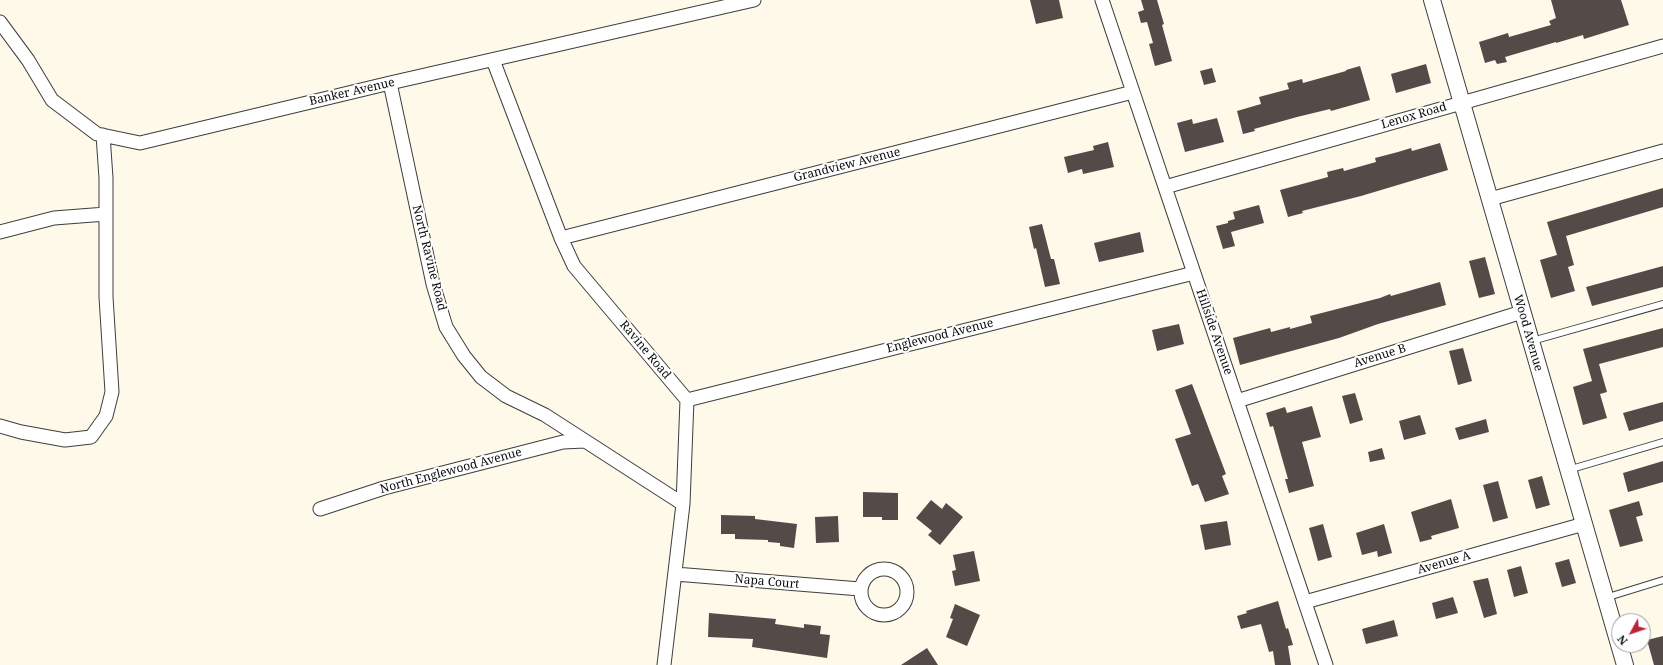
<!DOCTYPE html>
<style>
body{margin:0}
#map{position:relative;width:1663px;height:665px;overflow:hidden;background:#fff9e9;font-family:"Noto Serif",serif}
canvas{display:block}
.north{position:absolute;left:1611px;top:613px;width:40px;height:40px;box-sizing:border-box;background:#fff;border:1px solid #9d9d9d;border-radius:50%;rotate:230deg;font-size:11px;font-weight:700;line-height:16px;text-align:center;color:#0b0b0b}
.north::after{content:'';display:block;margin:auto;width:14px;height:18px;background:#bb2339;clip-path:polygon(50% 0,100% 100%,50% 72%,0 100%)}
</style>
<div id="map">
<canvas width="1663" height="665"></canvas>
<div class="north">N</div>
</div>
<script>
const ctx = document.querySelector('canvas').getContext('2d');
ctx.lineJoin = 'round';
function fillPath(path, color) { ctx.fillStyle = color; ctx.fill(path, 'evenodd'); }
const toPath = rows => new Path2D(rows.map(r => 'M' + r).join(''));
function trace(path, color, width, dash) { ctx.strokeStyle = color; ctx.lineWidth = width; ctx.lineCap = dash ? 'butt' : 'round'; ctx.setLineDash(dash || []); ctx.stroke(path); }
function drawText(font, color, halo, rows, align = 'center') {
  ctx.font = font + ' "Noto Serif",serif'; ctx.lineWidth = 4; ctx.setLineDash([]); ctx.textBaseline = 'middle'; ctx.strokeStyle = halo; ctx.fillStyle = color; for (const [text, x, y, turn = 0] of rows) {
    ctx.save(); ctx.translate(x, y); ctx.rotate((+turn || 0) * Math.PI / 180); ctx.textAlign = isNaN(turn) ? turn : align; if (halo) ctx.strokeText(text, 0, 0); ctx.fillText(text, 0, 0); ctx.restore();
  }
}
const building = toPath([
 [1030,0,1059,0,1063,18,1036,24],
 [1141,0,1157,0,1164,24,1162,25,1172,61,1155,66,1149,44,1153,43,1147,22,1141,23,1138,12,1144,10],
 [1551,0,1621,0,1629,25,1584,39,1583,35,1556,43,1556,42,1505,57,1507,62,1497,64,1495,60,1485,63,1479,42,1508,33,1509,37,1551,25,1549,21,1556,18],
 [1426,64,1431,83,1396,93,1391,74],
 [1360,66,1370,100,1331,111,1330,109,1297,117,1254,129,1255,131,1243,134,1237,111,1261,104,1259,97,1289,89,1287,83,1302,79,1303,83,1346,71,1346,70],
 [1212,68,1216,82,1204,85,1200,71],
 [1217,118,1224,142,1185,152,1177,123,1192,119,1193,124],
 [1108,142,1114,167,1083,174,1082,169,1068,173,1064,157,1094,150,1093,146],
 [1440,143,1448,170,1361,196,1302,211,1303,213,1288,217,1280,190,1328,177,1327,172,1343,168,1344,171,1376,162,1375,158,1398,152,1411,148,1412,151],
 [1663,188,1663,207,1566,236,1574,265,1568,267,1575,291,1551,298,1540,260,1557,255,1547,222],
 [1259,205,1264,223,1231,232,1235,246,1223,249,1216,226,1228,223,1228,221,1235,219,1233,212],
 [1042,224,1051,259,1054,259,1060,284,1045,287,1036,248,1034,249,1029,227],
 [1140,232,1144,252,1099,262,1094,243],
 [1485,257,1495,294,1479,298,1469,261],
 [1663,266,1663,287,1592,306,1586,287],
 [1440,282,1446,305,1378,324,1339,338,1240,365,1233,338,1270,328,1271,332,1290,327,1290,329,1312,323,1310,316,1380,298,1390,294,1391,296],
 [1179,324,1184,344,1157,351,1152,330],
 [1663,328,1663,347,1599,364,1607,392,1600,394,1607,418,1583,425,1573,387,1592,381,1583,349],
 [1463,348,1472,381,1458,385,1449,351],
 [1192,384,1226,474,1222,476,1229,494,1205,502,1198,484,1192,486,1175,439,1191,434,1175,390],
 [1355,393,1363,420,1350,424,1342,396],
 [1663,402,1663,421,1629,431,1623,413],
 [1312,406,1321,437,1302,442,1314,486,1289,493,1285,479,1288,479,1280,451,1273,426,1270,427,1266,413,1285,407,1287,413],
 [1420,415,1426,434,1404,440,1399,421],
 [1486,419,1489,432,1459,440,1455,428],
 [1382,448,1385,459,1370,462,1368,452],
 [1663,461,1663,482,1628,492,1623,473],
 [1542,476,1550,505,1536,509,1528,480],
 [1498,481,1508,518,1493,522,1483,485],
 [863,492,898,493,898,520,882,520,882,517,863,517],
 [1451,499,1459,528,1431,536,1432,539,1420,542,1411,512],
 [931,500,942,509,946,503,963,517,940,545,928,535,932,531,916,518],
 [1639,501,1643,515,1636,517,1643,541,1620,547,1609,510],
 [721,515,755,516,755,519,797,524,794,548,780,546,780,543,768,542,768,540,735,539,735,534,721,534],
 [838,516,839,542,816,543,815,517],
 [1227,521,1231,545,1205,550,1200,525],
 [1323,524,1332,557,1318,561,1309,528],
 [1384,524,1392,553,1378,557,1377,551,1362,555,1356,533],
 [974,551,980,581,955,586,952,571,956,570,953,555],
 [1569,559,1576,583,1562,587,1555,563],
 [1521,566,1528,593,1514,597,1507,570],
 [1488,578,1497,614,1484,618,1473,581],
 [1453,597,1458,613,1436,619,1432,603],
 [1278,601,1286,629,1288,628,1293,645,1288,646,1291,665,1275,665,1273,651,1269,652,1261,624,1241,629,1237,616,1247,613,1246,611],
 [955,604,980,615,967,646,946,637,953,619,950,618],
 [709,613,776,619,775,624,804,628,804,624,821,626,820,634,830,635,827,658,752,647,753,639,708,637],
 [1394,620,1398,636,1366,644,1362,629],
 [1663,636,1663,665,1654,665,1647,640],
 [927,648,938,665,901,665]
]);
const service = toPath([
 [1532,341,1663,304],
 [1568,470,1663,442],
 [1605,598,1663,580]
]);
const minor = toPath([
 [1102,0,1326,665],
 [0,22,28,60,52,100,97,134,140,143,390,83,754,0],
 [493,60,561,238,574,266,687,400,683,504,664,665],
 [390,83,433,284,446,327,464,356,481,377,506,396,545,415,683,504],
 [1165,187,1663,46],
 [1490,199,1663,151],
 [0,232,54,218,106,214],
 [561,238,1133,92],
 [687,400,1194,273],
 [1237,401,1522,312],
 [0,426,21,432,65,440,91,437,106,416,112,392,106,297,106,178,103,135],
 [320,509,384,488,563,442,584,441],
 '861 592a23 23 0 1 1 46 0a23 23 0 1 1-46 0Z',
 [675,574,860,589],
 [1305,602,1584,524]
]);
const tertiary = toPath([
 [1432,0,1625,665]
]);
const streetNames = [
 ["Banker Avenue",352,92,-13],
 ["Lenox Road",1414,116,-16],
 ["Grandview Avenue",847,165,-14],
 ["North Ravine Road",429,258,76],
 ["Hillside Avenue",1214,332,71],
 ["Wood Avenue",1528,333,74],
 ["Englewood Avenue",940,336,-14],
 ["Ravine Road",645,350,50],
 ["Avenue B",1380,356,-17],
 ["North Englewood Avenue",451,471,-15],
 ["Avenue A",1444,563,-16],
 ["Napa Court",767,582,5]
];
fillPath(building, '#544b48');
trace(service, '#3e3e3e', 8);
trace(minor, '#3e3e3e', 15);
trace(tertiary, '#3e3e3e', 18);
trace(service, '#fff', 6);
trace(minor, '#fff', 13);
trace(tertiary, '#fff', 16);
drawText('12px', '#0b0b0b', '#fff', streetNames);
</script>
